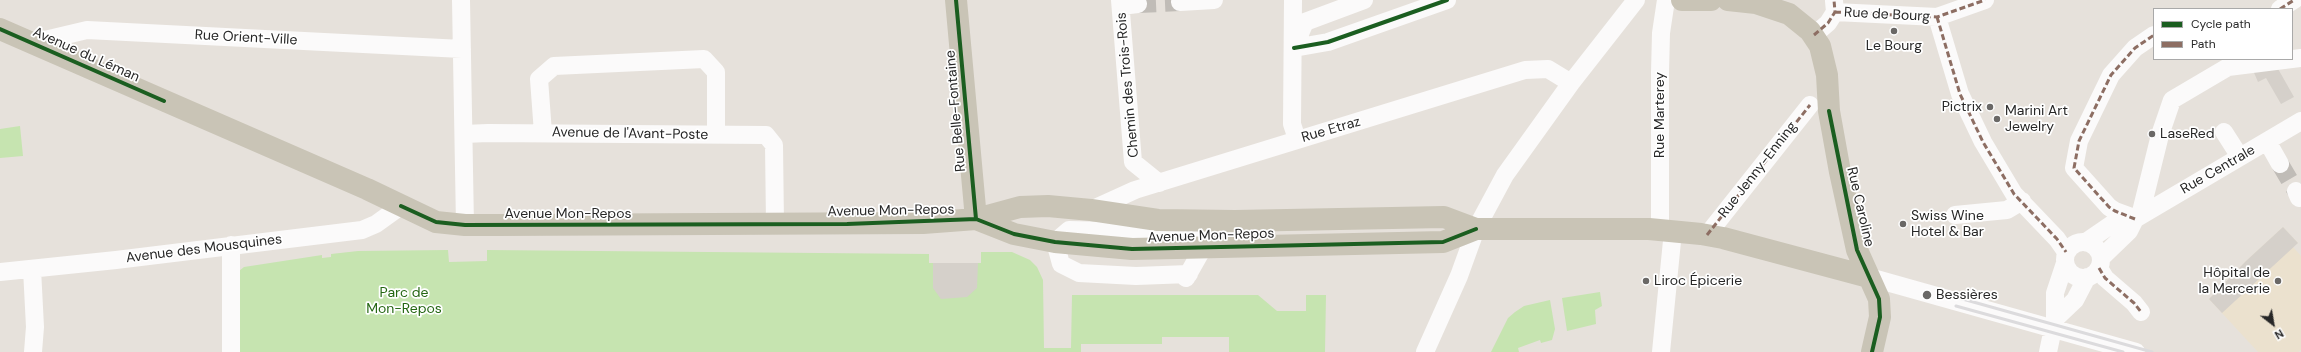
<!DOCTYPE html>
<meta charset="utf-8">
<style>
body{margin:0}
#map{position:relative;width:2301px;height:352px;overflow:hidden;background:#e6e1db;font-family:"DM Sans",sans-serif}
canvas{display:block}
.legend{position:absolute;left:2153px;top:8px;width:140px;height:52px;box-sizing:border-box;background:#fff;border:1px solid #a9a9a9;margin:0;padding:5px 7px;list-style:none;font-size:12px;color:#272727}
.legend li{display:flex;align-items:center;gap:8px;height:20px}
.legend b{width:20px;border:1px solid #a9a9a9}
.north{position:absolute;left:2253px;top:304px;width:40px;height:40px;-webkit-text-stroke:3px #fff;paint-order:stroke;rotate:149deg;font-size:11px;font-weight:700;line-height:16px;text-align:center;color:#272727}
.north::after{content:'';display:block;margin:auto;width:14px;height:18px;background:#272727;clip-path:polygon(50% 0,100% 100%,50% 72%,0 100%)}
</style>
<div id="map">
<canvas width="2301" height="352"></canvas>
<ul class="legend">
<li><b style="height:5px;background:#1b5e20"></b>Cycle path</li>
<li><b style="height:5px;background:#8d6e63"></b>Path</li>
</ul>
<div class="north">N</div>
</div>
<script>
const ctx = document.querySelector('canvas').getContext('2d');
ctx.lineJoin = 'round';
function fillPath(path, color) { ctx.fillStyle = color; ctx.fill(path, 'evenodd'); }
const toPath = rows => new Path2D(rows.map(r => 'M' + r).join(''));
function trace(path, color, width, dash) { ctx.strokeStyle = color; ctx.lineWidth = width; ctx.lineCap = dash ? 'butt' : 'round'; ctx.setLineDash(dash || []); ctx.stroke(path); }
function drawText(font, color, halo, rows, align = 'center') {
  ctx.font = font + ' "DM Sans",sans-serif'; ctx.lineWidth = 3.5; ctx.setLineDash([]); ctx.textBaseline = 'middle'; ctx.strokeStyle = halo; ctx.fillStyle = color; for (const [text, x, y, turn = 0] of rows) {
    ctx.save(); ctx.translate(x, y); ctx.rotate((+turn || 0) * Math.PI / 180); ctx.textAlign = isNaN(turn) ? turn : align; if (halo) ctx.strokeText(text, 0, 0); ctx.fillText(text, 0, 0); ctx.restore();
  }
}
const education = toPath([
 [2283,227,2298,243,2293,247,2301,256,2301,350,2298,352,2258,352,2209,299,2246,261]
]);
const green = toPath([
 [20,126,23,156,0,158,0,129],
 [448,250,449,262,487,261,487,250,929,254,929,263,981,263,981,252,1012,252,1030,260,1037,267,1043,280,1044,348,1071,348,1072,295,1258,295,1277,311,1306,311,1306,295,1326,295,1325,352,1229,352,1229,337,1162,337,1162,344,1081,344,1081,352,238,352,239,271,244,267,322,255,322,258,331,257,331,254,358,251],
 [1600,292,1602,306,1595,310,1596,324,1567,331,1562,298],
 [1550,300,1555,329,1552,340,1541,343,1540,340,1518,348,1519,352,1491,352,1508,318,1515,312,1524,306]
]);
const plaza = toPath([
 [2277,67,2294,97,2281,104,2266,78,2258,82,2252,68],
 [2283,227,2298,243,2222,313,2209,299,2246,261],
 [933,263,978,263,977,288,967,297,941,299,933,288]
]);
const minorTunnel = toPath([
 [1138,4,1180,2],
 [2280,164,2296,191]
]);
const minor = toPath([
 [461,0,465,225],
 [1120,0,1133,162,1159,183],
 [1293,0,1292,124,1297,139],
 [1180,2,1214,0],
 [1121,6,1138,4],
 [2280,9,2294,0],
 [1835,12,1937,17,1985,0],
 [1937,17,1960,94,1983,142,2014,194,2057,239,2066,252],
 [1814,35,1828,23,1835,12,1834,1],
 [32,43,87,30,462,49],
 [1296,43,1305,22,1364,0],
 [1294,48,1328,42,1447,0],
 [2224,132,2240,157],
 [543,133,539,79,554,66,704,59,716,72,716,135],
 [464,134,488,133,766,135,774,145,775,224],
 [2267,141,2280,164],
 [2296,191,2299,198,2301,197],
 [1091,210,1135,190,1525,70,1548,69,1571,83],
 [1955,215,2007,210,2022,201],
 [2140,216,2160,135,2172,100,2228,67,2301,58],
 [2134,218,2115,211,2109,207,2074,168,2079,141,2111,75,2135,48,2154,35],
 [1660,230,1660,73,1661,33,1666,0],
 [1707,235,1810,105],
 [2086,242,2121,218,2135,219,2301,121],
 '2065 260a18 18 0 1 1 36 0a18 18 0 1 1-36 0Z',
 [2101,258,2129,231,2135,219],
 [2099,268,2105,278,2134,303,2141,312],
 [32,269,35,327,33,352],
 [0,272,116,260,362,230,376,224,401,206],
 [1189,274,1136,276,1079,273,1061,264,1055,242,1069,230,1189,233,1219,226],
 [1869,277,2136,352],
 [1186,278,1203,248],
 [2055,319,2075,300,2087,277],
 [231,352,231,245],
 [1425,352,1459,276,1476,229,1505,175,1571,83,1636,0],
 [1661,352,1673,231],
 [2048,352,2055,319,2055,293,2065,263]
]);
const major = toPath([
 [956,0,976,219],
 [1682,0,1711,0],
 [1728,0,1756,3,1789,14,1810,31,1820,46,1827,75,1829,111,1840,172,1857,250,1879,299,1880,317,1872,352],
 [0,29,367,189,436,222,465,225,500,225,923,223,976,219,1020,207,1048,206,1091,210,1158,220,1235,221,1444,217,1476,229,1649,229,1701,234,1723,238,1869,277],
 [976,219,1014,234,1055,242,1132,249,1443,242,1476,229]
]);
const rail = toPath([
 [1959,298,2152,352],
 [1956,306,2123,352]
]);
const quiet = toPath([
 [2280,9,2294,0],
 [1835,12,1937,17,1985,0],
 [1937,17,1960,94,1983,142,2014,194,2057,239,2066,252],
 [1814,35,1828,23,1835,12,1834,0],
 [2135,219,2115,211,2109,207,2074,168,2079,141,2111,75,2135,48,2154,35],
 [1707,235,1810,105],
 [2099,268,2105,278,2134,303,2141,312]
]);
const cycleway = toPath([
 [956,0,976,219],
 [0,29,164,101],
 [1294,48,1328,42,1447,0],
 [1829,111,1857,250,1879,299,1880,317,1872,352],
 [401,206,436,222,465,225,847,224,976,219,1014,234,1055,242,1132,249,1443,242,1476,229]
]);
const markers = [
 [1894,31,4,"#6a6866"],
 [1990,107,4,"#6a6866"],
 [1997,119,4,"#6a6866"],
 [2152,134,4,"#6a6866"],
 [1903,224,4,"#6a6866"],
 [1646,281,4,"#6a6866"],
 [2278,281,4,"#6a6866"],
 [1927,295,5,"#6a6866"]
];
const streetNames = [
 ["Rue de Bourg",1887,15,3],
 ["Rue Orient-Ville",246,38,3],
 ["Avenue du Léman",86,55,24],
 ["Chemin des Trois-Rois",1128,85,-95],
 ["Rue Belle-Fontaine",956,111,-95],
 ["Rue Marterey",1660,115,-90],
 ["Rue Etraz",1331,130,-16],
 ["Avenue de l'Avant-Poste",630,134,1],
 ["Rue Jenny-Enning",1758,170,-52],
 ["Rue Centrale",2218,170,-30],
 ["Rue Caroline",1860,207,77],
 ["Avenue Mon-Repos",891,211,-1],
 ["Avenue Mon-Repos",568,214],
 ["Avenue Mon-Repos",1211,236,-2],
 ["Avenue des Mousquines",204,249,-7]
];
const poiNames = [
 ["Le Bourg",1894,46,"center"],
 ["Pictrix",1982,107,"right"],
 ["Marini Art",2005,111],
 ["Jewelry",2005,127],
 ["LaseRed",2160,134],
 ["Swiss Wine",1911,216],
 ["Hotel & Bar",1911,232],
 ["Hôpital de",2270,273,"right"],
 ["la Mercerie",2270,289,"right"],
 ["Liroc Épicerie",1654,281],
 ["Bessières",1936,295]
];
const parkNames = [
 ["Parc de",404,293],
 ["Mon-Repos",404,309]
];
fillPath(education, '#ebe1ce');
fillPath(green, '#c6e4b0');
fillPath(plaza, '#d5d0ca');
trace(minorTunnel, '#c0bcb7', 18, [18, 9]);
trace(minor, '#fbfafa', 18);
trace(major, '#c9c4b6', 22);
trace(rail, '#dcdbdd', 3);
trace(quiet, '#8d6e63', 3, [6, 3]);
trace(cycleway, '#1b5e20', 4);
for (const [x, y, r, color] of markers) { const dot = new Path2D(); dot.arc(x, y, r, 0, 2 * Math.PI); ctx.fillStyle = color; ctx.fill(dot); trace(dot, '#fff', 1.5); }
drawText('14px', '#272727', '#fff', streetNames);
drawText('14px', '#272727', '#fff', poiNames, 'left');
drawText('14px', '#256713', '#fff', parkNames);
</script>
